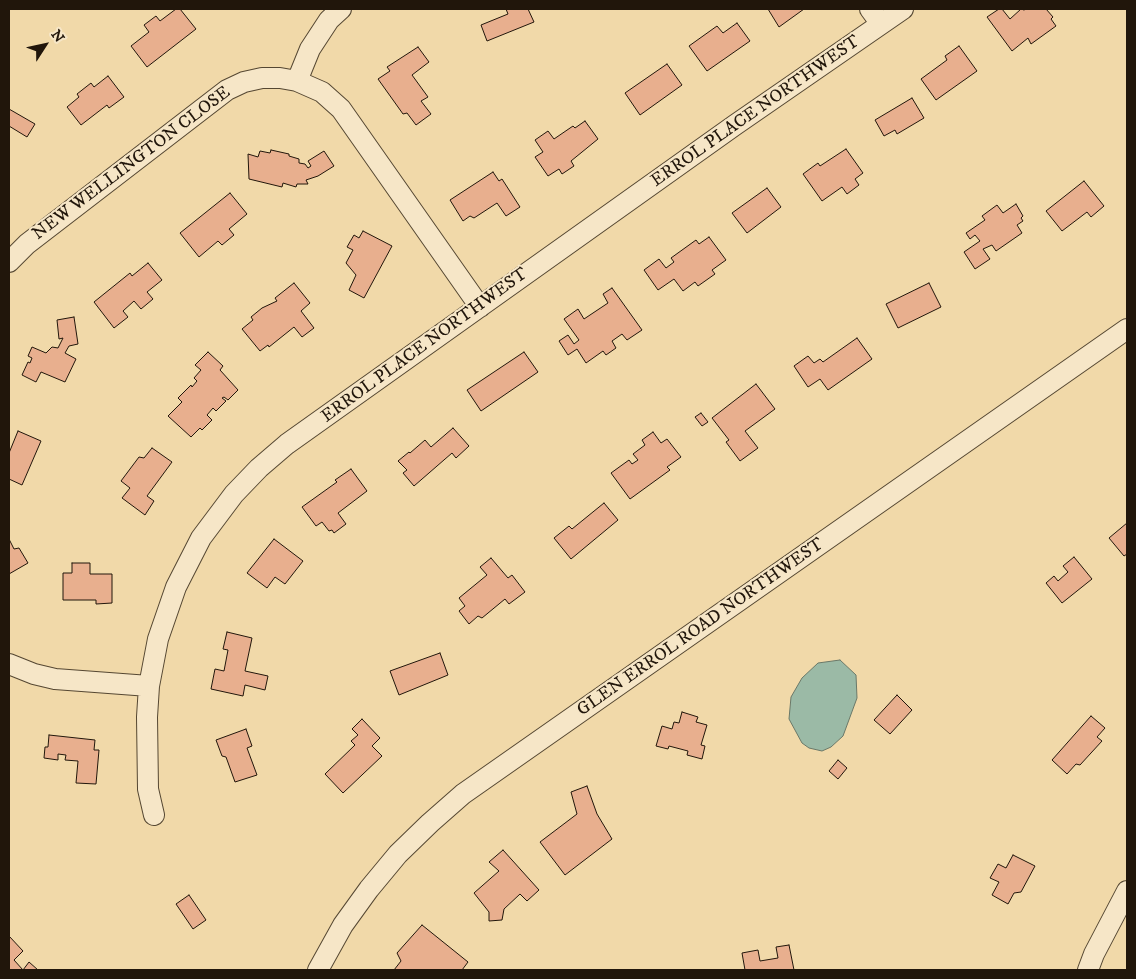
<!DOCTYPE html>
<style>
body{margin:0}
#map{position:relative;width:1136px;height:979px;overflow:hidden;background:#f1d9a9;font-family:"IM FELL DW Pica",serif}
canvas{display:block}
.frame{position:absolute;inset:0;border:10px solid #21160b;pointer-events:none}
.north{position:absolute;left:20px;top:20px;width:50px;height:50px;-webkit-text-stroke:4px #f6e6c7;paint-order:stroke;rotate:55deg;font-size:14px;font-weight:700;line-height:20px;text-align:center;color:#21160b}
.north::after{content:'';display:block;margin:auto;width:18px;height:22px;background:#21160b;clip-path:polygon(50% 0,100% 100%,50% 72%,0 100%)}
</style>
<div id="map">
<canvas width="1136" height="979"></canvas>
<div class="frame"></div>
<div class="north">N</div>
</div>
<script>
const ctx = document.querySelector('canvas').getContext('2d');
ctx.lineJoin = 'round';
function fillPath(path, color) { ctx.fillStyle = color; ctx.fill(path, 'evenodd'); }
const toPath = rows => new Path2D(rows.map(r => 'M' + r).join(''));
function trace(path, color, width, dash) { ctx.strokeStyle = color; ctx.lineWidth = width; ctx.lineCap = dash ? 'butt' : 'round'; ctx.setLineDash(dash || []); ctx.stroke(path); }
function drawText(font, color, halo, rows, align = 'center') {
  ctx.font = font + ' "IM FELL DW Pica",serif'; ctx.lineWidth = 4; ctx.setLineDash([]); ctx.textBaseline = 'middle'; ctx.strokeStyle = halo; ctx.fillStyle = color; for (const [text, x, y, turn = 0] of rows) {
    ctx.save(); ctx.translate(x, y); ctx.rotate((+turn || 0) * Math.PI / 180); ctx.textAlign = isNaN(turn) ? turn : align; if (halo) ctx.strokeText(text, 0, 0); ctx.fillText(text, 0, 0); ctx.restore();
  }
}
const water = toPath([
 [840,660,856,675,857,698,843,736,831,747,822,751,809,748,802,743,789,719,791,697,802,678,818,663,840,660]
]);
const building = toPath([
 [176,9,180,9,196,29,147,67,131,46,149,32,144,25,156,16,160,21,176,9],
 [506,9,528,9,534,22,487,41,481,25,508,14,506,9],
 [768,9,804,9,779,27,768,9],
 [999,9,1002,9,1010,19,1021,9,1024,10,1026,9,1046,9,1053,17,1051,19,1056,26,1031,44,1028,38,1012,51,987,17,999,9],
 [737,23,750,41,707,71,689,46,717,26,723,33,737,23],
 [959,46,977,71,936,100,921,79,947,60,945,56,959,46],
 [418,47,429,62,412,75,428,97,421,101,431,114,416,125,407,113,403,114,378,79,390,71,387,67,418,47],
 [667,64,682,85,640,115,625,93,667,64],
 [108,76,124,97,109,108,107,105,81,125,67,107,79,97,77,94,91,83,94,87,108,76],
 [912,98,924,118,897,134,895,130,884,136,875,120,912,98],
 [9,109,35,124,27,137,9,126,9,109],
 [585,121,598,139,571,161,574,166,562,174,559,169,548,176,535,157,543,152,535,140,548,131,554,139,573,126,575,128,585,121],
 [846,149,863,173,855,179,859,185,847,194,842,187,822,201,803,174,818,163,820,166,846,149],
 [271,150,289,154,289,156,299,159,299,163,305,164,308,168,311,166,308,161,324,151,334,166,318,176,306,180,308,184,297,184,296,187,283,183,282,187,249,179,248,154,258,157,260,151,270,153,271,150],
 [493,172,499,181,502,179,520,207,506,216,497,203,474,218,470,216,463,221,450,200,493,172],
 [1084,181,1104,206,1091,217,1087,212,1062,231,1046,211,1084,181],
 [767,188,781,207,747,233,732,213,767,188],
 [230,193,247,214,229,229,234,235,222,245,218,241,199,257,180,233,230,193],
 [1016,204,1023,216,1021,218,1023,221,1017,225,1022,233,996,251,992,245,983,249,990,259,975,269,964,252,980,241,975,235,970,239,966,233,985,220,982,216,997,205,1003,213,1016,204],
 [363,231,392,246,364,298,349,290,356,275,346,263,353,250,347,247,354,235,359,238,363,231],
 [709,237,726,260,712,270,715,274,698,286,695,282,683,291,674,279,658,290,644,270,659,259,666,268,674,262,671,258,696,240,699,244,709,237],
 [148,263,162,280,147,292,153,299,141,309,134,301,123,311,128,317,114,328,94,302,130,273,132,276,148,263],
 [294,283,310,303,301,311,314,328,302,337,294,327,269,347,268,345,260,351,242,329,253,320,251,317,262,308,277,301,275,298,294,283],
 [929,283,941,307,898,328,886,304,929,283],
 [612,288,642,330,627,340,622,334,612,341,616,348,606,355,603,351,586,363,577,349,568,355,559,341,568,335,574,344,579,340,564,319,578,309,584,319,608,303,603,294,612,288],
 [74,317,78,344,69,346,65,353,76,359,65,382,41,372,36,382,22,375,28,362,30,363,32,358,28,356,32,347,46,353,52,347,58,348,63,338,59,339,57,320,74,317],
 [857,338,872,359,828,390,820,379,808,387,794,366,808,356,814,363,820,359,823,362,857,338],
 [208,352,223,366,220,370,238,390,228,400,224,397,222,398,226,401,216,411,213,408,207,415,212,420,202,430,200,428,191,437,168,416,182,402,178,398,191,385,192,387,197,381,194,378,201,370,195,365,208,352],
 [524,352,538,372,481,411,467,390,524,352],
 [756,384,775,409,745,431,758,448,740,461,726,442,729,440,712,418,756,384],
 [701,413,708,422,702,426,695,417,701,413],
 [453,428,469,446,456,458,452,453,414,486,403,473,407,470,398,461,409,452,410,453,425,440,431,447,453,428],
 [18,431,41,441,22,485,9,479,9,453,18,431],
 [653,432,661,443,667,439,681,457,667,467,670,470,630,499,611,473,629,460,632,464,638,460,633,454,645,445,642,440,653,432],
 [152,448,172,462,147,496,154,501,145,515,122,498,130,488,121,481,139,457,144,458,152,448],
 [351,469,367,491,338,513,346,524,334,533,332,530,329,531,322,522,316,526,302,507,337,482,335,480,351,469],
 [604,503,618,520,571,559,554,538,569,526,572,529,604,503],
 [1127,523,1127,554,1124,556,1109,538,1127,523],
 [9,539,14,549,19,548,28,563,9,574,9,539],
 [274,539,303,561,285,584,275,577,267,588,247,573,274,539],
 [1074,557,1092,579,1062,603,1046,583,1054,576,1058,581,1068,572,1063,566,1074,557],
 [491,558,508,578,512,575,525,592,509,604,505,599,482,618,478,616,469,624,459,611,465,606,459,598,487,575,480,567,491,558],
 [72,563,90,563,90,574,112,574,112,603,96,604,96,600,63,600,63,573,72,573,72,563],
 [227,632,252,638,245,671,268,676,265,690,245,685,243,696,211,689,215,669,224,671,228,650,223,649,227,632],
 [440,653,448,675,399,695,390,671,440,653],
 [897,695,912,710,890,734,874,720,897,695],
 [682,712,698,717,696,722,707,725,701,745,705,746,702,759,687,755,688,751,669,746,668,749,656,746,662,726,672,729,674,722,679,723,682,712],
 [1091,716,1105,728,1097,737,1102,741,1080,765,1076,764,1067,774,1052,760,1091,716],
 [362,719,380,738,372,746,382,756,343,793,325,774,355,745,351,741,358,735,352,729,362,719],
 [246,729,252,746,247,748,257,775,235,782,226,757,222,756,216,740,246,729],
 [49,735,95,740,94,750,99,750,96,784,76,783,78,761,65,760,66,755,58,754,58,760,44,758,45,747,48,747,49,735],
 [838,760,847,768,838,779,829,771,838,760],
 [587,786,597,814,612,839,565,875,540,842,577,814,571,792,587,786],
 [503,850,539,890,527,901,520,894,504,909,502,920,489,921,489,912,474,893,499,871,489,862,503,850],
 [1013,855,1035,866,1021,892,1014,893,1008,904,992,895,999,882,990,878,998,864,1006,868,1013,855],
 [189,895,206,920,193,929,176,904,189,895],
 [422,925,468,962,462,970,394,970,401,961,397,953,422,925],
 [9,936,23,951,14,960,23,970,29,962,38,970,9,970,9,936],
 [789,945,794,970,745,970,742,953,758,950,760,961,778,958,776,947,789,945]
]);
const minor = toPath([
 [870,9,881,24],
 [297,81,310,49,329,20,341,9],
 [9,262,27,244,227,90,244,82,262,78,280,78,297,81,322,92,341,109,480,307],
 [9,664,34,674,55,679,149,686],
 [154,815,148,789,147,717,149,686,158,639,176,587,201,538,234,494,259,468,287,444,735,125,903,9],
 [318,970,343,925,369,889,398,854,430,823,463,794,1127,329],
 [1088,970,1094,954,1127,891]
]);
const streetNames = [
 ["ERROL PLACE NORTHWEST",756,112,-35],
 ["NEW WELLINGTON CLOSE",132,164,-37],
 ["ERROL PLACE NORTHWEST",425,346,-36],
 ["GLEN ERROL ROAD NORTHWEST",701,628,-35]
];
fillPath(water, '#9bbaa6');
trace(water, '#6a7868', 1);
fillPath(building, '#e8af8e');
trace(building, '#21160b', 1);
trace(minor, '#554732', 22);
trace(minor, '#f6e6c7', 20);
drawText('18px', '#21160b', '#f6e6c7', streetNames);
</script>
